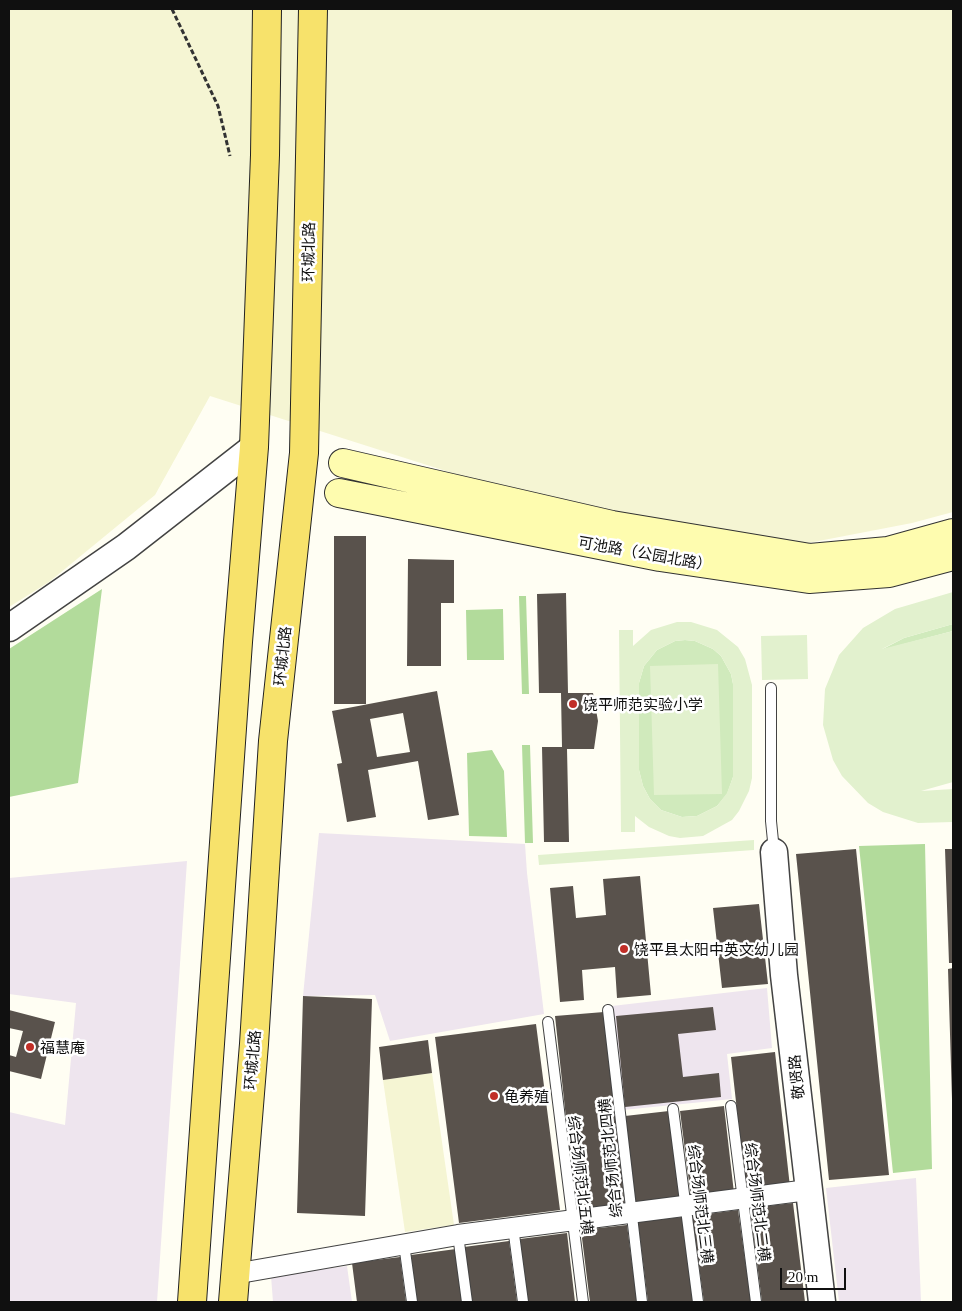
<!DOCTYPE html>
<meta charset="utf-8">
<style>
body{margin:0}
#map{position:relative;width:962px;height:1311px;overflow:hidden;background:#fffef3;font-family:Georgia,serif}
canvas{display:block}
.frame{position:absolute;inset:0;border:10px solid #101010;pointer-events:none}
.scale{position:absolute;left:780px;top:1268px;width:66px;height:22px;box-sizing:border-box;border:2px solid #101010;border-top:0;padding-left:6px;font-size:15px;line-height:18px;white-space:nowrap;color:#101010;-webkit-text-stroke:4px #fff;paint-order:stroke}
</style>
<div id="map">
<canvas width="962" height="1311"></canvas>
<div class="frame"></div>
<div class="scale">20 m</div>
</div>
<script>
const ctx = document.querySelector('canvas').getContext('2d');
ctx.lineJoin = 'round';
function fillPath(path, color) { ctx.fillStyle = color; ctx.fill(path, 'evenodd'); }
const toPath = rows => new Path2D(rows.map(r => 'M' + r).join(''));
function trace(path, color, width, dash) { ctx.strokeStyle = color; ctx.lineWidth = width; ctx.lineCap = dash ? 'butt' : 'round'; ctx.setLineDash(dash || []); ctx.stroke(path); }
function drawText(font, color, halo, rows, align = 'center') {
  ctx.font = font + ' Georgia,"Noto Sans SC",serif'; ctx.lineWidth = 5; ctx.setLineDash([]); ctx.textBaseline = 'middle'; ctx.strokeStyle = halo; ctx.fillStyle = color; for (const [text, x, y, turn = 0] of rows) {
    ctx.save(); ctx.translate(x, y); ctx.rotate((+turn || 0) * Math.PI / 180); ctx.textAlign = isNaN(turn) ? turn : align; if (halo) ctx.strokeText(text, 0, 0); ctx.fillText(text, 0, 0); ctx.restore();
  }
}
const industrial = toPath([
 [319,833,525,844,527,873,544,1014,390,1041,375,995,303,996],
 [187,861,157,1302,9,1302,9,1112,65,1125,76,1003,9,994,9,878],
 [767,988,772,1048,727,1054,732,1099,623,1110,612,1006],
 [916,1178,921,1302,839,1302,826,1188],
 [347,1266,352,1302,273,1302,271,1276]
]);
const farmland = toPath([
 [9,9,953,9,953,512,912,523,803,544,761,541,515,493,210,396,155,495,49,582,9,607],
 [432,1073,454,1225,405,1232,383,1080]
]);
const green = toPath([
 [953,624,953,631,881,650,904,638],
 [685,640,695,641,713,649,721,656,731,674,733,684,733,777,727,794,717,806,697,816,682,817,661,810,650,799,643,786,639,770,639,683,644,666,657,650,675,641]
]);
const forest = toPath([
 [102,589,78,783,9,797,9,649],
 [519,596,526,596,529,694,522,694],
 [503,609,504,660,467,660,466,610],
 [522,745,530,745,533,843,525,843],
 [492,750,504,771,507,837,469,836,467,753],
 [925,844,932,1169,893,1173,859,846]
]);
const pitch = toPath([
 [953,592,953,624,904,638,882,649,953,631,953,782,921,791,953,789,953,822,918,823,883,812,868,803,842,776,833,760,823,725,825,689,839,655,863,628,895,609],
 [677,622,691,622,717,630,738,647,745,659,752,685,752,778,749,791,739,811,732,820,703,836,680,838,669,836,649,827,635,816,635,832,621,832,619,630,633,630,633,646,651,630],
 [685,640,695,641,713,649,721,656,731,674,733,684,733,777,727,793,717,806,697,816,682,817,661,810,650,799,643,786,639,770,639,683,644,666,657,650,675,641],
 [807,635,808,679,762,680,761,636],
 [718,664,722,794,654,795,650,666],
 [754,840,754,850,539,865,538,855]
]);
const building = toPath([
 [334,536,366,536,366,704,334,704],
 [408,559,454,560,454,603,441,603,441,666,407,666],
 [566,593,568,693,593,693,598,721,594,749,567,749,569,842,544,842,542,747,562,747,561,693,539,693,537,594],
 [437,691,459,815,428,820,418,761,368,770,376,817,347,822,337,764,342,763,332,711],
 [403,713,410,752,377,757,370,719],
 [856,849,889,1175,829,1180,796,854],
 [945,849,953,849,953,963,949,963],
 [640,876,651,995,617,998,615,967,582,970,584,1000,560,1002,550,888,573,886,576,918,606,915,603,879],
 [759,904,768,984,722,988,713,908],
 [953,968,953,1099,952,1099,948,969],
 [303,996,372,999,365,1216,297,1213],
 [713,1007,716,1030,678,1034,683,1077,719,1073,721,1097,625,1107,616,1016],
 [9,1010,55,1022,41,1079,9,1071,9,1055,16,1057,23,1031,9,1028],
 [604,1012,625,1206,576,1211,555,1016],
 [536,1024,560,1210,459,1223,435,1037],
 [428,1040,432,1073,383,1080,379,1047],
 [775,1052,790,1187,746,1191,731,1057],
 [724,1106,734,1193,691,1198,680,1111],
 [669,1111,680,1200,636,1205,625,1116],
 [793,1203,805,1302,762,1302,750,1208],
 [738,1210,751,1302,704,1302,692,1216],
 [682,1217,693,1302,648,1302,638,1222],
 [627,1225,637,1302,590,1302,581,1230],
 [567,1233,575,1302,527,1302,520,1239],
 [509,1241,517,1302,471,1302,464,1247],
 [456,1249,463,1302,417,1302,411,1255],
 [400,1257,406,1302,357,1302,352,1263]
]);
const path = toPath([
 [172,9,218,106,230,156]
]);
const service = toPath([
 [771,688,771,821,774,851],
 [608,1010,642,1302],
 [548,1022,583,1302],
 [731,1106,756,1302],
 [673,1109,698,1302],
 [513,1227,523,1302],
 [458,1235,467,1302],
 [404,1244,412,1302]
]);
const minor = toPath([
 [234,1274,458,1235,808,1190]
]);
const tertiary = toPath([
 [9,628,126,547,254,447],
 [774,852,784,975,822,1302]
]);
const secondary = toPath([
 [343,463,612,525,810,558,888,551,953,533],
 [339,493,660,557,809,579,889,573,953,556]
]);
const primary = toPath([
 [192,1302,238,642,254,447,265,155,267,9],
 [233,1302,254,1044,273,741,304,453,313,9]
]);
const markers = [
 [573,704,5,"#c12e27"],
 [624,949,5,"#c12e27"],
 [30,1047,5,"#c12e27"],
 [494,1096,5,"#c12e27"]
];
const streetNames = [
 ["环城北路",308,252,-89],
 ["可池路（公园北路）",645,553,10],
 ["环城北路",282,656,-84],
 ["环城北路",252,1060,-85],
 ["敬贤路",796,1077,-96],
 ["综合场师范北四横",610,1158,-96],
 ["综合场师范北五横",581,1175,83],
 ["综合场师范北二横",758,1202,83],
 ["综合场师范北三横",701,1204,83]
];
const poiNames = [
 ["饶平师范实验小学",583,704],
 ["饶平县太阳中英文幼儿园",634,949],
 ["福慧庵",40,1047],
 ["龟养殖",504,1096]
];
fillPath(industrial, '#eee5ee');
fillPath(farmland, '#f5f5d3');
fillPath(green, '#d0eabc');
fillPath(forest, '#b2db9b');
fillPath(pitch, '#e2f1ce');
fillPath(building, '#59524c');
trace(service, '#434343', 12);
trace(minor, '#434343', 22);
trace(tertiary, '#434343', 29);
trace(secondary, '#323232', 30);
trace(primary, '#212121', 30);
trace(path, '#323232', 3, [5, 2.5]);
trace(service, '#fff', 10);
trace(minor, '#fff', 20);
trace(tertiary, '#fff', 26);
trace(secondary, '#fefcaf', 28);
trace(primary, '#f7e26b', 28);
for (const [x, y, r, color] of markers) { const dot = new Path2D(); dot.arc(x, y, r, 0, 2 * Math.PI); ctx.fillStyle = color; ctx.fill(dot); trace(dot, '#fff', 2); }
drawText('15px', '#101010', '#fff', streetNames);
drawText('15px', '#101010', '#fff', poiNames, 'left');
</script>
